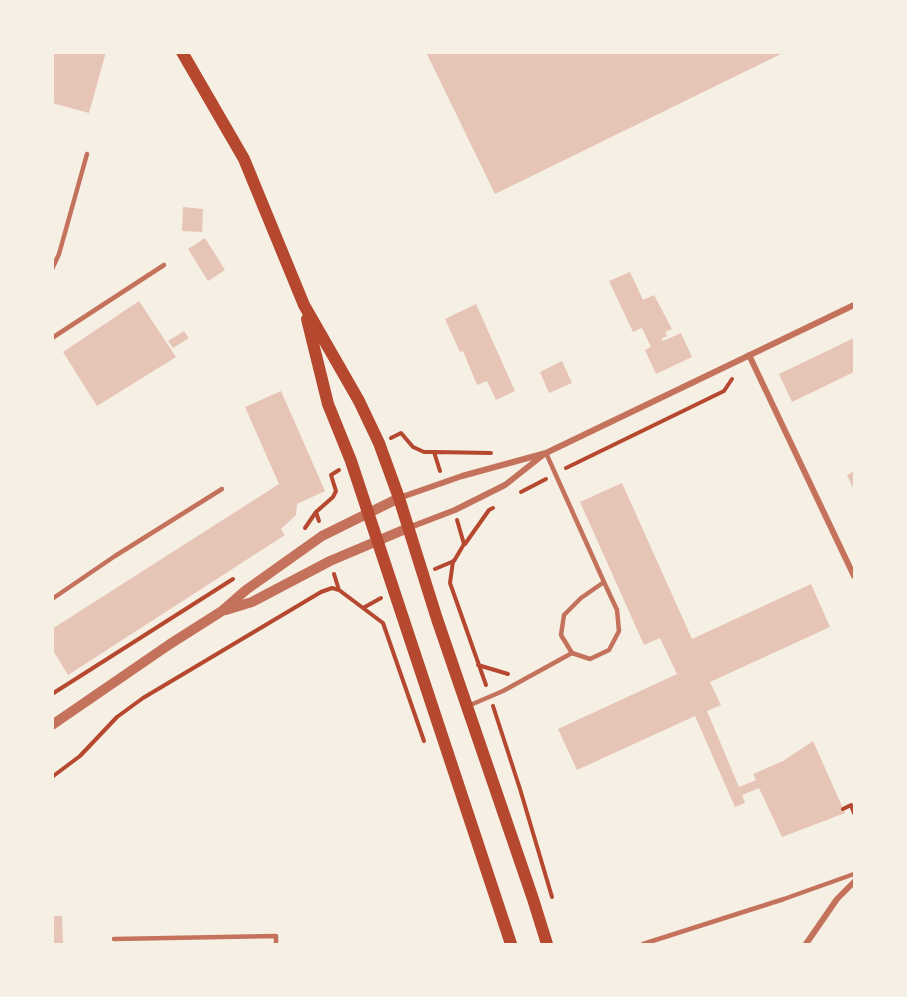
<!DOCTYPE html>
<style>
body{margin:0}
#map{position:relative;width:907px;height:997px;overflow:hidden;background:#f6efe4;font-family:Ubuntu,sans-serif}
canvas{display:block}
.frame{position:absolute;inset:0;border:54px solid #f6efe4;pointer-events:none}
</style>
<div id="map">
<canvas width="907" height="997"></canvas>
<div class="frame"></div>
</div>
<script>
const ctx = document.querySelector('canvas').getContext('2d');
ctx.lineJoin = 'round';
function fillPath(path, color) { ctx.fillStyle = color; ctx.fill(path, 'evenodd'); }
const toPath = rows => new Path2D(rows.map(r => 'M' + r).join(''));
function trace(path, color, width, dash) { ctx.strokeStyle = color; ctx.lineWidth = width; ctx.lineCap = dash ? 'butt' : 'round'; ctx.setLineDash(dash || []); ctx.stroke(path); }
const building = toPath([
 [52,52,106,52,89,113,52,103],
 [426,52,785,52,495,194],
 [183,207,203,209,202,232,182,231],
 [205,238,225,270,208,281,188,249],
 [630,272,643,300,654,295,672,329,665,332,667,336,661,339,663,341,681,333,692,357,656,374,645,350,651,347,642,328,633,332,609,281],
 [139,301,176,357,97,406,63,352],
 [476,304,515,391,496,400,487,381,477,385,463,351,460,352,445,319],
 [184,331,189,338,173,348,168,341],
 [854,338,854,372,792,402,779,374],
 [562,361,572,383,549,393,540,372],
 [281,391,325,491,297,504,296,515,281,529,285,535,68,675,52,649,52,629,279,484,245,407],
 [854,471,854,490,847,475],
 [622,483,692,639,811,584,830,627,710,682,721,705,707,711,739,787,756,780,753,774,783,761,813,741,845,813,782,837,759,788,742,795,745,803,735,807,695,716,577,770,558,729,677,674,660,638,644,645,580,502],
 [52,916,62,916,63,944,52,944]
]);
const path = toPath([
 [391,438,401,433,413,447,424,452,434,452,440,471],
 [434,452,491,453],
 [566,468,724,391,732,379],
 [521,492,546,479],
 [319,521,316,512,333,497,336,491,331,475,339,470],
 [305,528,316,512],
 [465,544,489,510,493,508],
 [453,561,450,583,486,685],
 [435,569,454,561,464,544,457,520],
 [334,574,339,590,383,623,424,741],
 [363,608,381,598],
 [478,665,508,674],
 [52,694,233,579],
 [493,706,520,789,552,897],
 [52,777,80,756,117,717,143,698,321,592,332,588,339,590],
 [843,809,851,805,854,813]
]);
const service = toPath([
 [52,269,59,254,87,154],
 [52,338,164,265],
 [546,453,604,582,581,598,564,615,561,635,572,653,590,659,609,650,619,631,617,610,604,582],
 [52,599,115,556,222,489],
 [468,706,503,691,572,653],
 [114,939,276,936,276,944],
 [643,944,784,899,854,874]
]);
const minor = toPath([
 [749,355,854,576],
 [399,498,462,476,546,453,854,305],
 [408,528,455,510,505,485,543,455],
 [806,944,837,899,854,882]
]);
const tertiary = toPath([
 [226,610,252,602,330,561,408,528],
 [52,725,170,644,222,611,246,590,322,536,399,498]
]);
const secondary = toPath([
 [182,52,244,159,304,305,359,401,379,443,399,498,437,619,533,899,547,944],
 [307,319,328,404,351,461,511,944]
]);
fillPath(building, '#e6c5b7');
trace(path, '#b5482f', 4);
trace(service, '#c5725c', 4.5);
trace(minor, '#c5725c', 6);
trace(tertiary, '#c5725c', 10);
trace(secondary, '#b5482f', 12);
</script>
